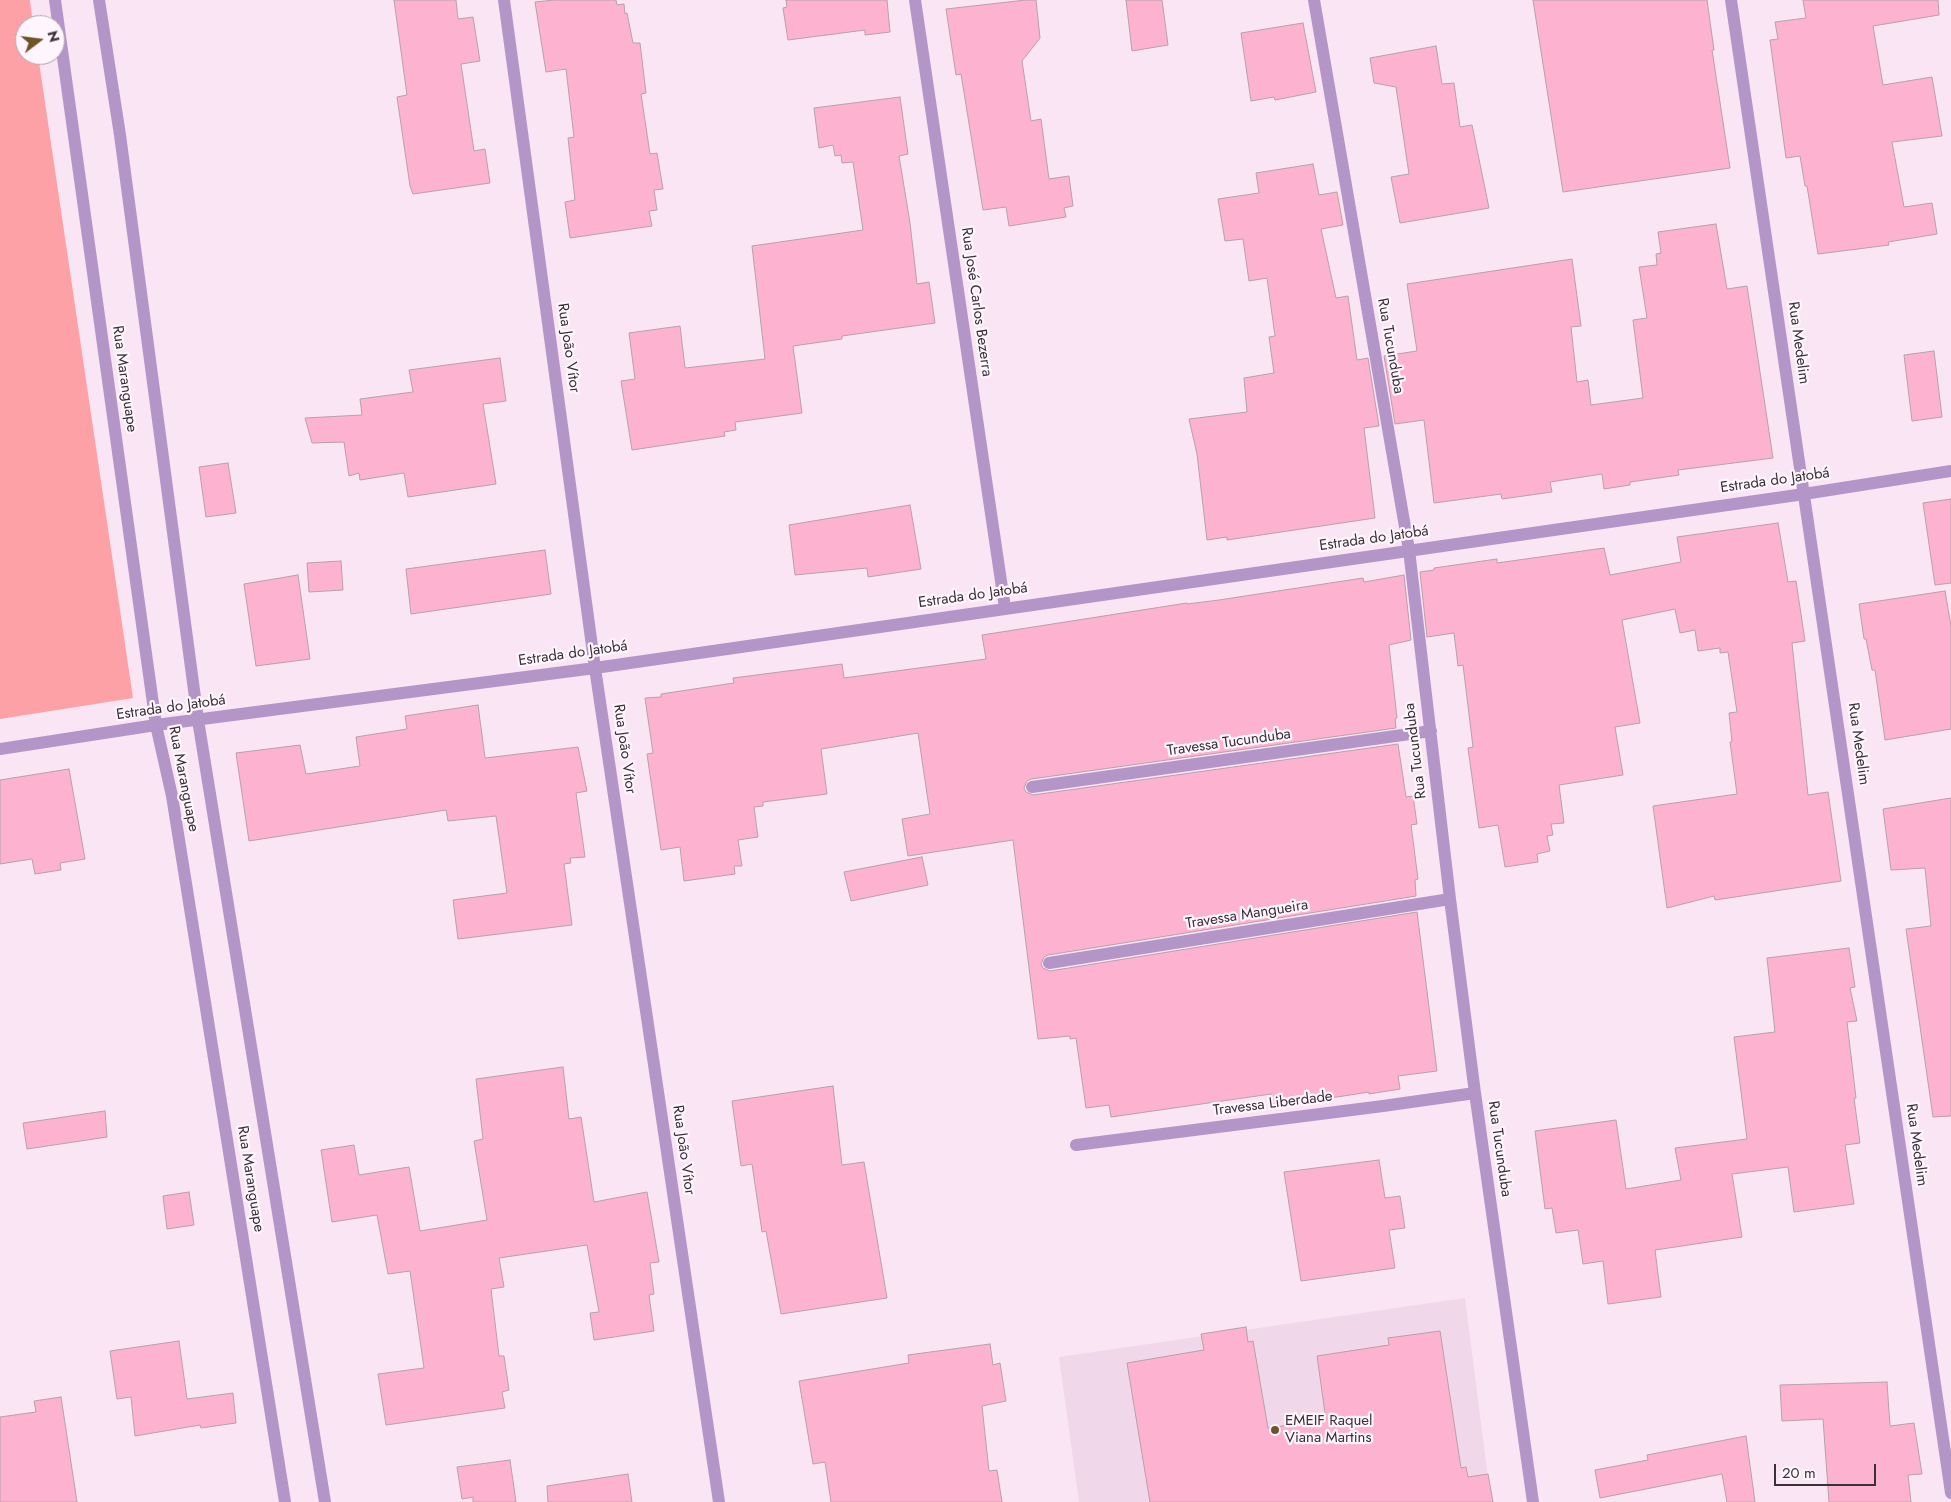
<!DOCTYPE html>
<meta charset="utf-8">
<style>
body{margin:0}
#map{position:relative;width:1951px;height:1502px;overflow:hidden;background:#f9e5f4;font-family:Jost,sans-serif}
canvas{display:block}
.north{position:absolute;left:15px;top:15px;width:50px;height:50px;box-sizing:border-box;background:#fff6fd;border:1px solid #b0a7ae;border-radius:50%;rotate:75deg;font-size:14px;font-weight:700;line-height:20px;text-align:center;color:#393137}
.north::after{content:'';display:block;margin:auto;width:18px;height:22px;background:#6e5426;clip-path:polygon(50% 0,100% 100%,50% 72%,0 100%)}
.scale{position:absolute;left:1774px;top:1464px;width:102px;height:22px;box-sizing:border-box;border:2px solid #393137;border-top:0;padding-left:6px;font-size:15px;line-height:18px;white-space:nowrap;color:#393137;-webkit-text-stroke:4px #fff6fd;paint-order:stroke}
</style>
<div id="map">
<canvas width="1951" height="1502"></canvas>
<div class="north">N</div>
<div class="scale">20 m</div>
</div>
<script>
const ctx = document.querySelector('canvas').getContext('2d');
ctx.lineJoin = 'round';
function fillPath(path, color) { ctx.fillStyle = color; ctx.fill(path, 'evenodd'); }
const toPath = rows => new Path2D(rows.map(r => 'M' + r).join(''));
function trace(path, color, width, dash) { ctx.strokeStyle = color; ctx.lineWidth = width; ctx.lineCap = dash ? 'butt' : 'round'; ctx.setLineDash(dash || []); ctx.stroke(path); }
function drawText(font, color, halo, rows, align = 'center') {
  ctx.font = font + ' Jost,sans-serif'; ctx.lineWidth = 4.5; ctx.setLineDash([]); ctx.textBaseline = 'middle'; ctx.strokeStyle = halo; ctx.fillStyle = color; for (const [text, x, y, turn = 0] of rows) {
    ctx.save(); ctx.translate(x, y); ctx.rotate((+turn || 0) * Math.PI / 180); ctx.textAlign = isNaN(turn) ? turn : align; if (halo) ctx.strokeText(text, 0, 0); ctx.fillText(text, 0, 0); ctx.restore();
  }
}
const built = toPath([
 [1465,1298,1491,1502,1079,1502,1059,1357]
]);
const green = toPath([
 [0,0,30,0,33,25,25,25,25,55,38,55,133,698,0,719]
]);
const building = toPath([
 [394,0,456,0,458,19,473,17,480,61,461,64,474,151,485,149,490,183,413,194,410,186,397,97,407,95,394,0],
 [554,0,616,0,617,5,624,4,625,14,627,13,633,43,640,43,646,93,641,94,650,154,657,153,663,189,654,190,657,210,649,211,652,226,570,238,565,202,575,200,568,138,574,137,566,69,546,72,535,2,554,0],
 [786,0,887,0,890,32,865,35,865,30,788,40,783,8,787,7,786,0],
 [1026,0,1036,0,1040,38,1022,61,1031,121,1041,119,1049,179,1069,176,1073,206,1064,208,1066,217,1009,226,1006,207,983,210,961,74,956,75,946,9,1026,0],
 [1126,0,1162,0,1168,45,1132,51,1126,0],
 [1533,0,1707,0,1714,50,1712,50,1730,168,1563,192,1533,0],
 [1803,0,1938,0,1939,15,1873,26,1883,85,1932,77,1942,136,1892,142,1904,207,1932,203,1937,234,1888,242,1889,245,1818,254,1807,186,1805,186,1800,156,1786,158,1770,40,1778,39,1775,22,1806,18,1803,0],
 [1303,23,1316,92,1275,100,1274,97,1251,101,1241,33,1303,23],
 [1436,46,1442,84,1454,83,1460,127,1472,125,1489,208,1400,223,1391,177,1409,174,1396,87,1374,83,1370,58,1436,46],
 [900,97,908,154,899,156,910,223,917,284,929,282,935,323,842,336,842,339,793,346,802,413,735,422,736,430,724,432,725,436,632,450,621,381,635,379,629,333,680,326,685,368,765,359,752,246,863,230,853,162,842,163,841,155,835,156,833,145,819,148,814,108,900,97],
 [1313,164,1319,195,1337,192,1343,225,1321,229,1336,298,1348,296,1357,360,1368,358,1379,426,1364,428,1375,518,1227,540,1227,537,1207,540,1197,454,1189,419,1247,412,1244,378,1274,373,1269,337,1275,336,1267,278,1249,281,1243,239,1225,241,1218,199,1259,193,1256,173,1313,164],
 [1716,224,1727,289,1747,286,1773,458,1678,470,1679,475,1630,482,1630,485,1604,489,1602,474,1550,482,1552,492,1502,499,1501,494,1434,503,1424,420,1395,424,1384,356,1417,351,1407,284,1572,259,1581,326,1571,327,1577,382,1588,380,1591,405,1643,398,1633,320,1647,318,1639,267,1657,265,1656,254,1661,253,1658,232,1716,224],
 [1934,351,1942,417,1912,421,1904,355,1934,351],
 [500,358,506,401,483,404,496,484,408,497,404,473,360,480,359,473,349,476,344,442,312,443,305,418,362,415,360,399,413,392,409,370,500,358],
 [228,463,236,513,206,517,199,467,228,463],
 [1951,499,1951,583,1935,585,1923,503,1951,499],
 [910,505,921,569,868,577,867,568,795,575,789,525,910,505],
 [1778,523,1788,582,1796,581,1805,641,1792,643,1808,795,1828,792,1841,881,1715,900,1714,896,1667,908,1653,806,1737,794,1730,742,1732,742,1729,713,1737,712,1728,652,1720,653,1720,648,1698,651,1695,630,1680,633,1675,609,1622,620,1640,723,1615,727,1623,775,1559,785,1564,823,1551,824,1553,835,1547,836,1550,851,1537,854,1538,862,1505,867,1498,825,1479,828,1468,748,1473,747,1463,665,1458,666,1454,633,1427,637,1420,572,1434,570,1434,568,1497,559,1497,563,1604,548,1610,575,1681,562,1677,537,1778,523],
 [545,550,551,594,411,614,406,569,545,550],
 [341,561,343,590,309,592,307,563,341,561],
 [298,575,310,659,256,666,244,584,298,575],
 [1404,575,1411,640,1389,645,1397,718,1395,719,1396,728,1031,779,1027,781,1024,788,1026,792,1033,795,1398,744,1406,797,1413,796,1417,824,1411,825,1418,879,1415,880,1416,896,1048,955,1044,957,1041,964,1043,968,1050,971,1417,912,1437,1071,1398,1076,1400,1089,1369,1094,1369,1092,1305,1102,1305,1099,1272,1104,1271,1094,1111,1117,1109,1105,1086,1108,1076,1038,1070,1039,1070,1036,1038,1039,1013,840,908,856,902,819,930,814,918,733,821,749,827,794,763,802,763,806,754,807,758,837,738,840,742,866,734,866,735,874,684,881,680,847,661,850,647,754,653,753,645,698,661,697,661,694,734,683,733,678,842,664,844,678,986,659,982,635,1187,603,1187,604,1219,600,1363,578,1364,582,1404,575],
 [1945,591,1951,626,1951,729,1885,740,1875,670,1872,670,1866,639,1864,639,1859,604,1945,591],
 [478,705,485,758,578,747,587,791,576,793,585,857,570,858,571,863,564,864,572,925,458,939,453,900,507,893,496,816,448,821,446,810,249,841,236,753,300,745,306,774,360,766,356,737,407,729,405,716,478,705],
 [69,769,85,859,60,863,61,870,35,874,32,859,0,864,0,780,69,769],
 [1951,798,1951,1116,1933,1117,1906,929,1931,926,1925,868,1891,870,1883,809,1951,798],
 [922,857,928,885,851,901,844,872,922,857],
 [1849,948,1855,987,1850,988,1857,1021,1847,1022,1856,1098,1854,1098,1860,1143,1845,1145,1854,1204,1794,1212,1788,1167,1732,1174,1742,1237,1655,1250,1661,1297,1608,1304,1603,1261,1583,1264,1578,1230,1556,1233,1552,1208,1545,1209,1535,1131,1616,1120,1626,1189,1681,1180,1675,1148,1747,1139,1734,1037,1775,1032,1767,958,1849,948],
 [563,1067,569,1119,581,1117,594,1202,647,1192,659,1262,650,1263,654,1294,649,1295,654,1331,594,1340,590,1313,599,1312,587,1245,499,1258,504,1287,491,1289,499,1356,504,1356,509,1390,502,1392,505,1408,386,1425,378,1374,424,1368,410,1271,388,1274,377,1215,332,1222,321,1150,354,1145,359,1175,409,1167,420,1231,487,1220,474,1141,483,1139,476,1079,563,1067],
 [833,1086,842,1165,864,1162,887,1298,781,1314,766,1231,762,1232,752,1164,741,1166,732,1101,833,1086],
 [105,1111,107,1137,27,1149,23,1123,105,1111],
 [1379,1160,1385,1198,1400,1196,1405,1228,1389,1230,1395,1268,1301,1281,1284,1172,1379,1160],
 [189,1192,194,1225,167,1229,163,1196,189,1192],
 [1246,1327,1248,1342,1253,1341,1268,1428,1326,1420,1317,1356,1389,1345,1388,1338,1440,1331,1461,1468,1466,1467,1468,1477,1488,1474,1493,1502,1150,1502,1127,1363,1204,1350,1201,1334,1246,1327],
 [179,1341,187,1399,233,1393,236,1423,201,1428,200,1425,135,1436,131,1397,117,1399,110,1351,179,1341],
 [990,1344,993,1365,1000,1363,1006,1401,982,1406,989,1471,997,1470,1002,1502,831,1502,825,1462,813,1464,799,1381,909,1363,908,1355,990,1344],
 [1887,1382,1890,1426,1914,1423,1922,1474,1908,1475,1911,1502,1829,1502,1823,1419,1782,1421,1780,1385,1887,1382],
 [61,1397,77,1502,0,1502,0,1417,36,1412,34,1401,61,1397],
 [1746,1436,1755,1502,1727,1502,1722,1474,1600,1498,1595,1470,1648,1460,1647,1455,1746,1436],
 [510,1460,516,1502,473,1502,473,1497,462,1499,457,1467,510,1460],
 [628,1474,632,1502,548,1502,547,1486,628,1474]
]);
const minor = toPath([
 [55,0,156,725,172,796,285,1502],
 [99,0,120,135,198,720,325,1502],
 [504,0,595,668,719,1502],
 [915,0,1005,608],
 [1314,0,1409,550,1450,899,1475,1093,1533,1502],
 [1731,0,1951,1493],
 [0,749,156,725,595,668,1804,494,1951,471],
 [1032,787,1431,731],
 [1049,963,1450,899],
 [1076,1145,1383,1106,1475,1093]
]);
const markers = [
 [1275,1430,5,"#6e5426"]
];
const streetNames = [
 ["Rua José Carlos Bezerra",976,302,82],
 ["Rua Medelim",1798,343,82],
 ["Rua Tucunduba",1390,346,80],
 ["Rua João Vítor",568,348,82],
 ["Rua Maranguape",124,379,82],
 ["Estrada do Jatobá",1775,481,-8],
 ["Estrada do Jatobá",1374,539,-8],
 ["Estrada do Jatobá",973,596,-8],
 ["Estrada do Jatobá",573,654,-8],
 ["Estrada do Jatobá",171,708,-8],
 ["Travessa Tucunduba",1229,743,-8],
 ["Rua Medelim",1858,744,82],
 ["Rua João Vítor",624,749,82],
 ["Rua Tucunduba",1416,751,-97],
 ["Rua Maranguape",183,779,79],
 ["Travessa Mangueira",1247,915,-9],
 ["Travessa Liberdade",1273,1104,-7],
 ["Rua Medelim",1916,1145,82],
 ["Rua Tucunduba",1499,1149,82],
 ["Rua João Vítor",683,1150,82],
 ["Rua Maranguape",250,1179,81]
];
const poiNames = [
 ["EMEIF Raquel",1285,1421],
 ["Viana Martins",1285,1438]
];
fillPath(built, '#f1d7ea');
fillPath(green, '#fda1a6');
fillPath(building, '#fdb3cf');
trace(building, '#b8a0a8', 1);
trace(minor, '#b495c7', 12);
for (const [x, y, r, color] of markers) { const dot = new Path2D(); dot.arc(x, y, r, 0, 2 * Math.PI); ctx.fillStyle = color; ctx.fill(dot); trace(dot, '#fff6fd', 2); }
drawText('15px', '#393137', '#fff6fd', streetNames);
drawText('15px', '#393137', '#fff6fd', poiNames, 'left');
</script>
